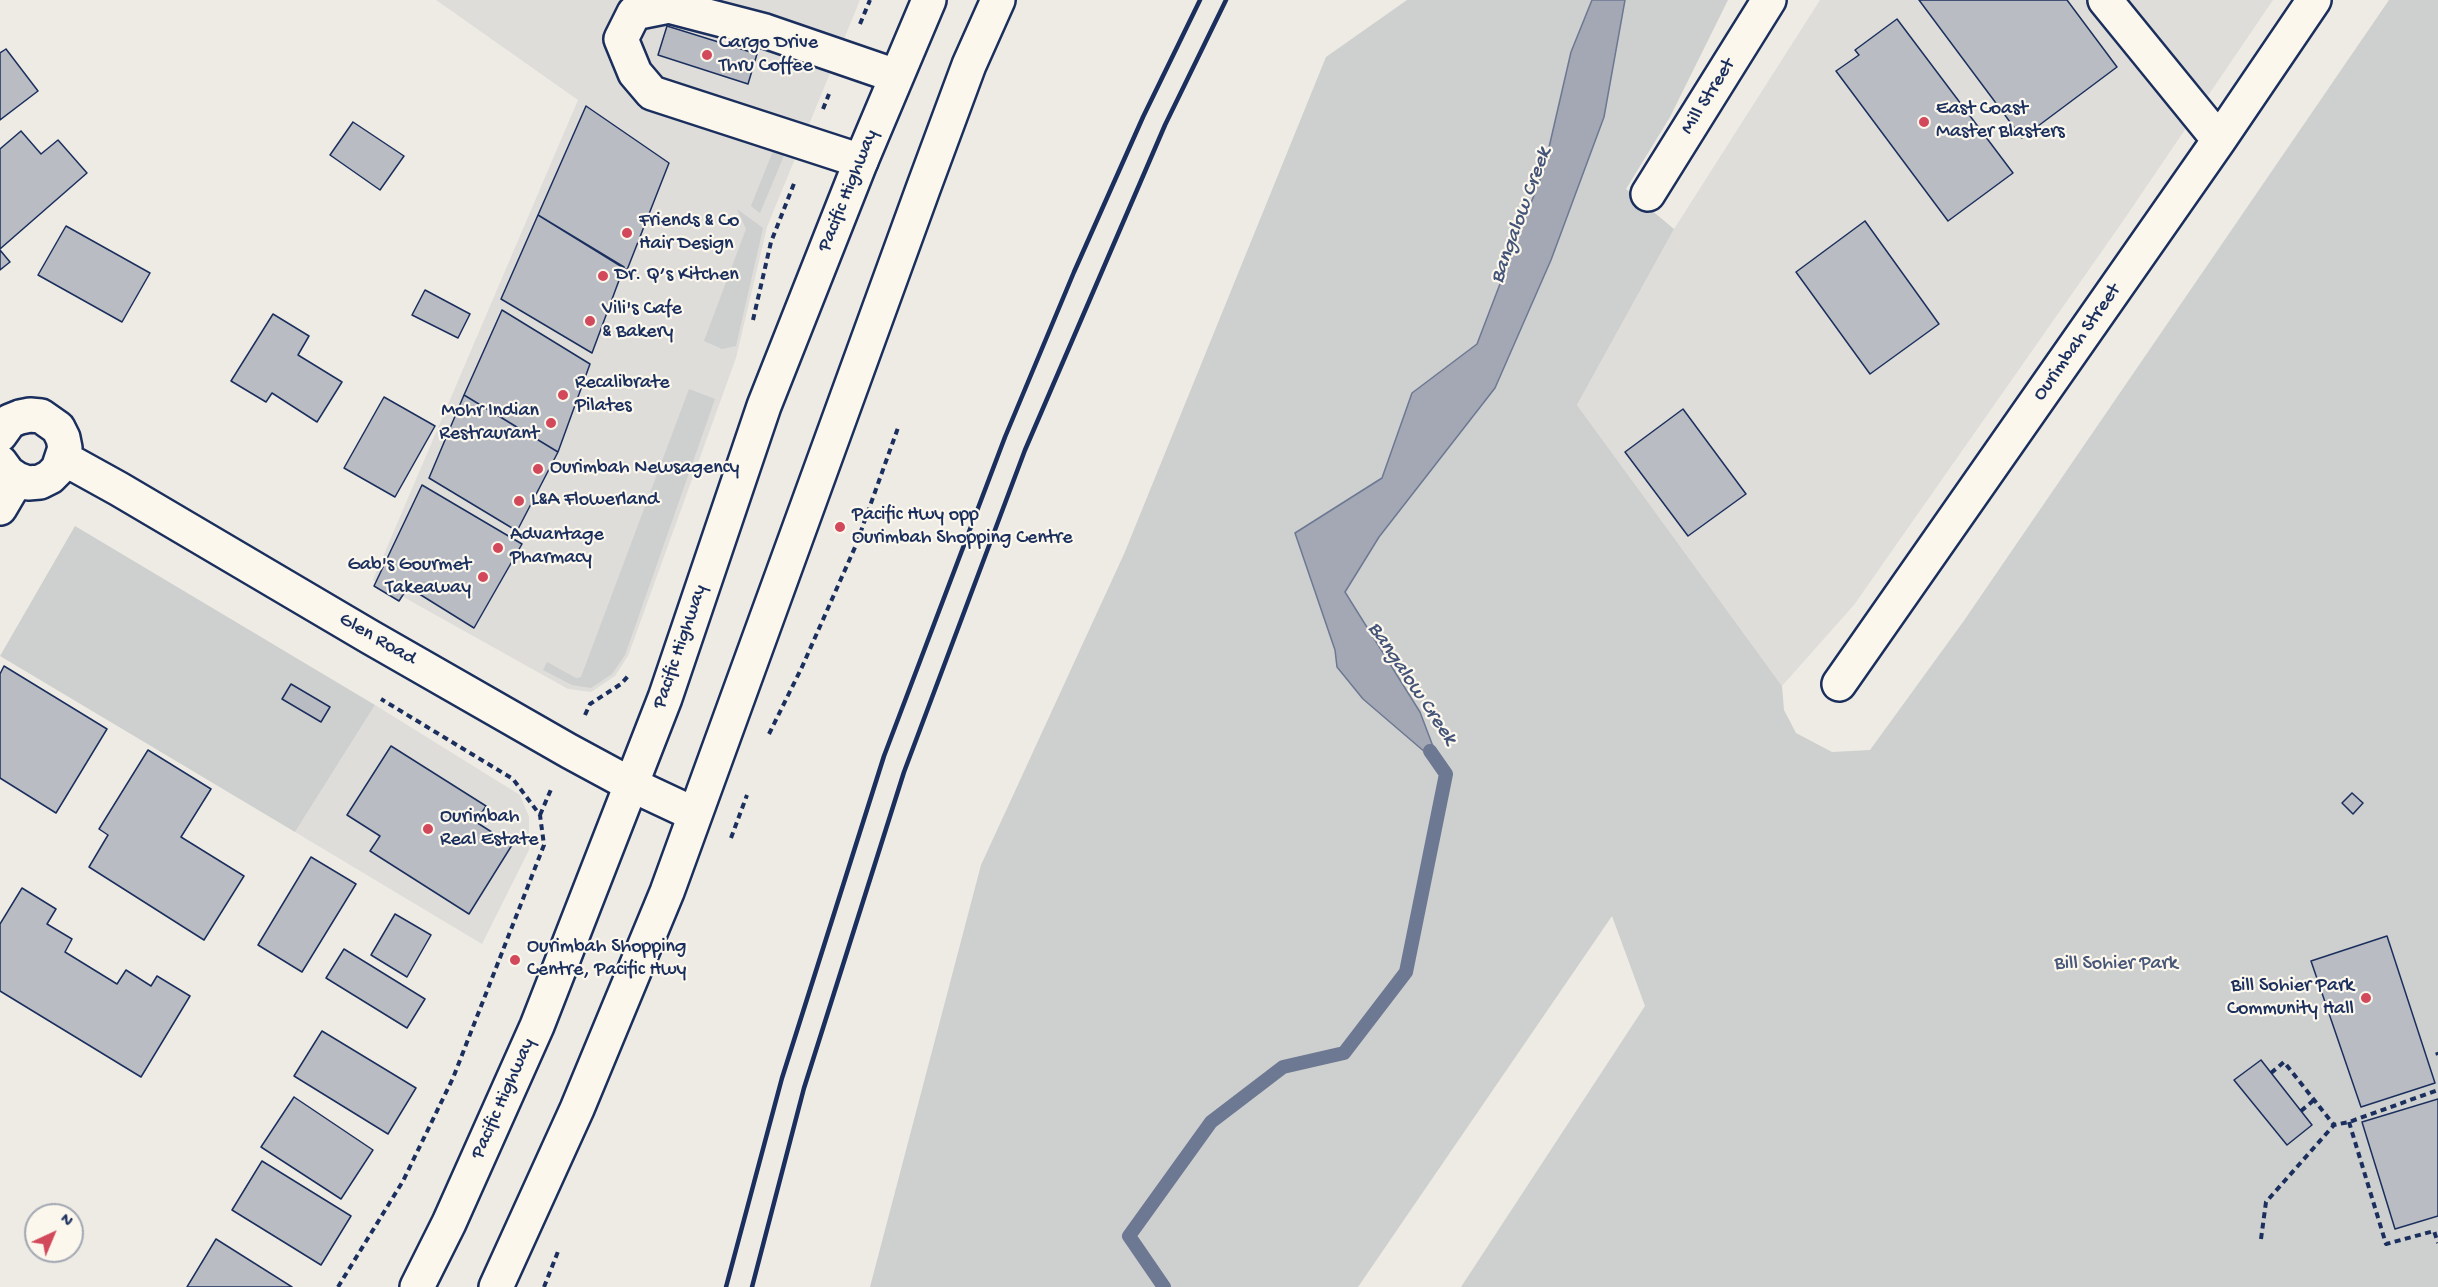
<!DOCTYPE html>
<meta charset="utf-8">
<style>
body{margin:0}
#map{position:relative;width:2438px;height:1287px;overflow:hidden;background:#eeebe4;font-family:"Gochi Hand",sans-serif}
canvas{display:block}
.north{position:absolute;left:24px;top:1203px;width:60px;height:60px;box-sizing:border-box;background:#fbf7ec;border:2px solid #a1a7b3;border-radius:50%;rotate:44deg;font-size:16px;font-weight:700;line-height:24px;text-align:center;color:#1b2f5e}
.north::after{content:'';display:block;margin:auto;width:21px;height:27px;background:#d1495b;clip-path:polygon(50% 0,100% 100%,50% 72%,0 100%)}
</style>
<div id="map">
<canvas width="2438" height="1287"></canvas>
<div class="north">N</div>
</div>
<script>
const ctx = document.querySelector('canvas').getContext('2d');
ctx.lineJoin = 'round';
function fillPath(path, color) { ctx.fillStyle = color; ctx.fill(path, 'evenodd'); }
const toPath = rows => new Path2D(rows.map(r => 'M' + r).join(''));
function trace(path, color, width, dash) { ctx.strokeStyle = color; ctx.lineWidth = width; ctx.lineCap = dash ? 'butt' : 'round'; ctx.setLineDash(dash || []); ctx.stroke(path); }
function drawText(font, color, halo, rows, align = 'center') {
  ctx.font = font + ' "Gochi Hand",sans-serif'; ctx.lineWidth = 4.5; ctx.setLineDash([]); ctx.textBaseline = 'middle'; ctx.strokeStyle = halo; ctx.fillStyle = color; for (const [text, x, y, turn = 0] of rows) {
    ctx.save(); ctx.translate(x, y); ctx.rotate((+turn || 0) * Math.PI / 180); ctx.textAlign = isNaN(turn) ? turn : align; if (halo) ctx.strokeText(text, 0, 0); ctx.fillText(text, 0, 0); ctx.restore();
  }
}
const built = toPath([
 [436,0,860,0,767,227,736,358,628,656,615,676,591,692,568,689,373,580,578,100],
 [1820,0,2273,0,2123,221,1854,605,1782,686,1577,405,1674,229],
 [375,705,520,795,529,817,529,850,482,944,295,832]
]);
const green = toPath([
 [1407,0,1728,0,1670,117,1626,189,1674,229,1577,405,1782,686,1784,710,1796,733,1832,752,1870,750,1963,622,2389,0,2438,0,2438,1287,1461,1287,1645,1006,1612,916,1358,1287,870,1287,981,865,1124,554,1326,57],
 [1346,592,1420,711,1439,763],
 [775,146,785,153,760,213,751,206],
 [737,209,763,228,736,346,722,349,704,341,746,229],
 [689,389,715,399,625,655,612,674,591,688,572,685,543,670,547,662,576,678,581,677],
 [75,526,375,705,295,832,0,656]
]);
const water = toPath([
 [1592,0,1625,0,1604,117,1551,260,1495,388,1379,537,1345,592,1420,712,1440,765,1363,699,1337,667,1335,650,1295,533,1382,478,1412,393,1477,344,1544,169,1571,52,1592,0]
]);
const stream = toPath([
 [1164,1287,1129,1236,1211,1122,1283,1067,1344,1053,1406,972,1446,774,1430,751]
]);
const building = toPath([
 [1919,0,2067,0,2117,67,2022,138,1919,0],
 [1897,19,2013,173,1948,221,1836,71,1859,55,1855,50,1897,19],
 [667,26,757,54,748,84,658,55,667,26],
 [6,49,38,91,0,120,0,53,6,49],
 [586,106,669,163,627,270,538,215,586,106],
 [353,122,404,156,380,190,330,155,353,122],
 [21,131,41,154,58,140,87,173,0,249,0,149,21,131],
 [538,215,624,267,592,353,501,299,538,215],
 [1865,221,1939,324,1870,374,1796,272,1865,221],
 [66,226,150,273,122,322,38,275,66,226],
 [0,250,10,262,0,270,0,250],
 [425,290,470,314,458,338,412,315,425,290],
 [502,310,590,364,558,452,464,395,502,310],
 [273,314,309,336,298,355,342,382,317,422,272,393,266,402,231,381,273,314],
 [464,395,558,452,517,531,429,478,464,395],
 [384,397,435,426,395,497,344,468,384,397],
 [1683,409,1746,494,1688,536,1625,452,1683,409],
 [422,485,522,544,474,628,408,587,399,601,374,586,422,485],
 [4,666,107,729,56,813,0,778,0,674,4,666],
 [291,684,330,707,321,722,282,699,291,684],
 [391,746,486,806,476,822,512,845,469,914,370,851,380,836,347,815,391,746],
 [148,750,211,789,181,837,244,876,204,940,89,867,108,835,99,829,148,750],
 [2352,793,2363,803,2353,814,2342,803,2352,793],
 [311,857,356,884,302,972,258,945,311,857],
 [22,888,56,909,47,924,72,939,65,952,117,984,126,970,151,986,157,976,190,996,141,1077,0,991,0,924,22,888],
 [395,914,431,935,407,977,371,955,395,914],
 [2387,936,2435,1083,2361,1107,2311,961,2387,936],
 [344,949,425,999,407,1028,326,978,344,949],
 [322,1031,416,1088,388,1134,294,1076,322,1031],
 [2261,1060,2312,1125,2287,1145,2234,1080,2261,1060],
 [294,1097,373,1150,341,1199,261,1147,294,1097],
 [2438,1099,2438,1216,2395,1229,2362,1122,2438,1099],
 [262,1161,351,1216,321,1265,232,1210,262,1161],
 [216,1239,292,1287,187,1287,216,1239]
]);
const path = toPath([
 [860,24,870,0],
 [823,109,829,94],
 [753,320,771,242,795,181],
 [585,715,590,704,621,684,629,675],
 [769,734,802,667,856,545,899,425],
 [540,815,552,787],
 [731,838,747,795],
 [2437,1052,2438,1055],
 [2271,1073,2284,1062,2334,1125],
 [2301,1111,2314,1100],
 [2349,1122,2386,1244,2434,1231,2438,1243],
 [2261,1239,2266,1202,2334,1125,2349,1122,2438,1090],
 [338,1287,403,1181,453,1078,544,845,540,815,513,779,381,699],
 [544,1287,559,1249]
]);
const minor = toPath([
 [2105,0,2219,140],
 [861,161,652,93,635,73,621,39,634,13,669,6,765,31,896,76],
 [1648,194,1769,0],
 [0,435,10,421,20,417,30,415,41,416,58,428,63,438,65,448,58,469,50,477,40,482,28,483,17,479,8,473,0,462],
 [63,458,119,489,370,637,569,751,630,784,694,814],
 [0,508,17,479],
 [1839,684,2219,140,2314,0]
]);
const major = toPath([
 [417,1287,449,1223,537,1026,665,698,764,406,861,161,929,0],
 [496,1287,577,1109,667,892,923,189,969,65,998,0]
]);
const rail = toPath([
 [726,1287,782,1078,884,756,1005,437,1074,272,1143,117,1200,0],
 [752,1287,804,1088,904,772,1025,450,1165,125,1226,0]
]);
const markers = [
 [707,55,6,"#d1495b"],
 [1924,122,6,"#d1495b"],
 [627,233,6,"#d1495b"],
 [603,276,6,"#d1495b"],
 [590,321,6,"#d1495b"],
 [563,395,6,"#d1495b"],
 [551,423,6,"#d1495b"],
 [538,469,6,"#d1495b"],
 [519,501,6,"#d1495b"],
 [840,527,6,"#d1495b"],
 [498,548,6,"#d1495b"],
 [483,577,6,"#d1495b"],
 [428,829,6,"#d1495b"],
 [515,960,6,"#d1495b"],
 [2366,998,6,"#d1495b"]
];
const poiNames = [
 ["Cargo Drive",719,44],
 ["Thru Coffee",719,67],
 ["East Coast",1936,110],
 ["Master Blasters",1936,133],
 ["Friends & Co",639,222],
 ["Hair Design",639,245],
 ["Dr. Q’s Kitchen",615,276],
 ["Vili's Cafe",602,310],
 ["& Bakery",602,333],
 ["Recalibrate",575,384],
 ["Pilates",575,407],
 ["Mohr Indian",539,412,"right"],
 ["Restraurant",539,435,"right"],
 ["Ourimbah Newsagency",550,469],
 ["L&A Flowerland",531,501],
 ["Pacific Hwy opp",852,516],
 ["Ourimbah Shopping Centre",852,539],
 ["Advantage",510,536],
 ["Pharmacy",510,559],
 ["Gab's Gourmet",471,566,"right"],
 ["Takeaway",471,589,"right"],
 ["Ourimbah",440,818],
 ["Real Estate",440,841],
 ["Ourimbah Shopping",527,948],
 ["Centre, Pacific Hwy",527,971],
 ["Bill Sohier Park",2354,987,"right"],
 ["Community Hall",2354,1010,"right"]
];
const streetNames = [
 ["Mill Street",1709,97,-58],
 ["Pacific Highway",849,191,-68],
 ["Ourimbah Street",2078,343,-55],
 ["Glen Road",377,640,30],
 ["Pacific Highway",681,647,-71],
 ["Pacific Highway",504,1099,-66]
];
const parkNames = [
 ["Bill Sohier Park",2116,965]
];
const waterNames = [
 ["Bangalow Creek",1522,216,-70],
 ["Bangalow Creek",1411,684,56]
];
fillPath(built, '#deddda');
fillPath(green, '#cecfcf');
fillPath(water, '#a3a8b4');
trace(water, '#6d7892', 1.5);
trace(stream, '#6d7892', 14);
fillPath(building, '#b9bcc3');
trace(building, '#1b2f5e', 1.5);
trace(minor, '#1b2f5e', 38);
trace(major, '#1b2f5e', 38);
trace(path, '#1b2f5e', 4, [6, 4.5]);
trace(minor, '#fbf7ec', 33);
trace(major, '#fbf7ec', 33);
trace(rail, '#1b2f5e', 4.5);
for (const [x, y, r, color] of markers) { const dot = new Path2D(); dot.arc(x, y, r, 0, 2 * Math.PI); ctx.fillStyle = color; ctx.fill(dot); trace(dot, '#fbf7ec', 2); }
drawText('20px', '#1b2f5e', '#fbf7ec', poiNames, 'left');
drawText('20px', '#1b2f5e', '#fbf7ec', streetNames);
drawText('20px', '#48577a', '#fbf7ec', parkNames);
drawText('italic 21px', '#445378', '#fbf7ec', waterNames);
</script>
